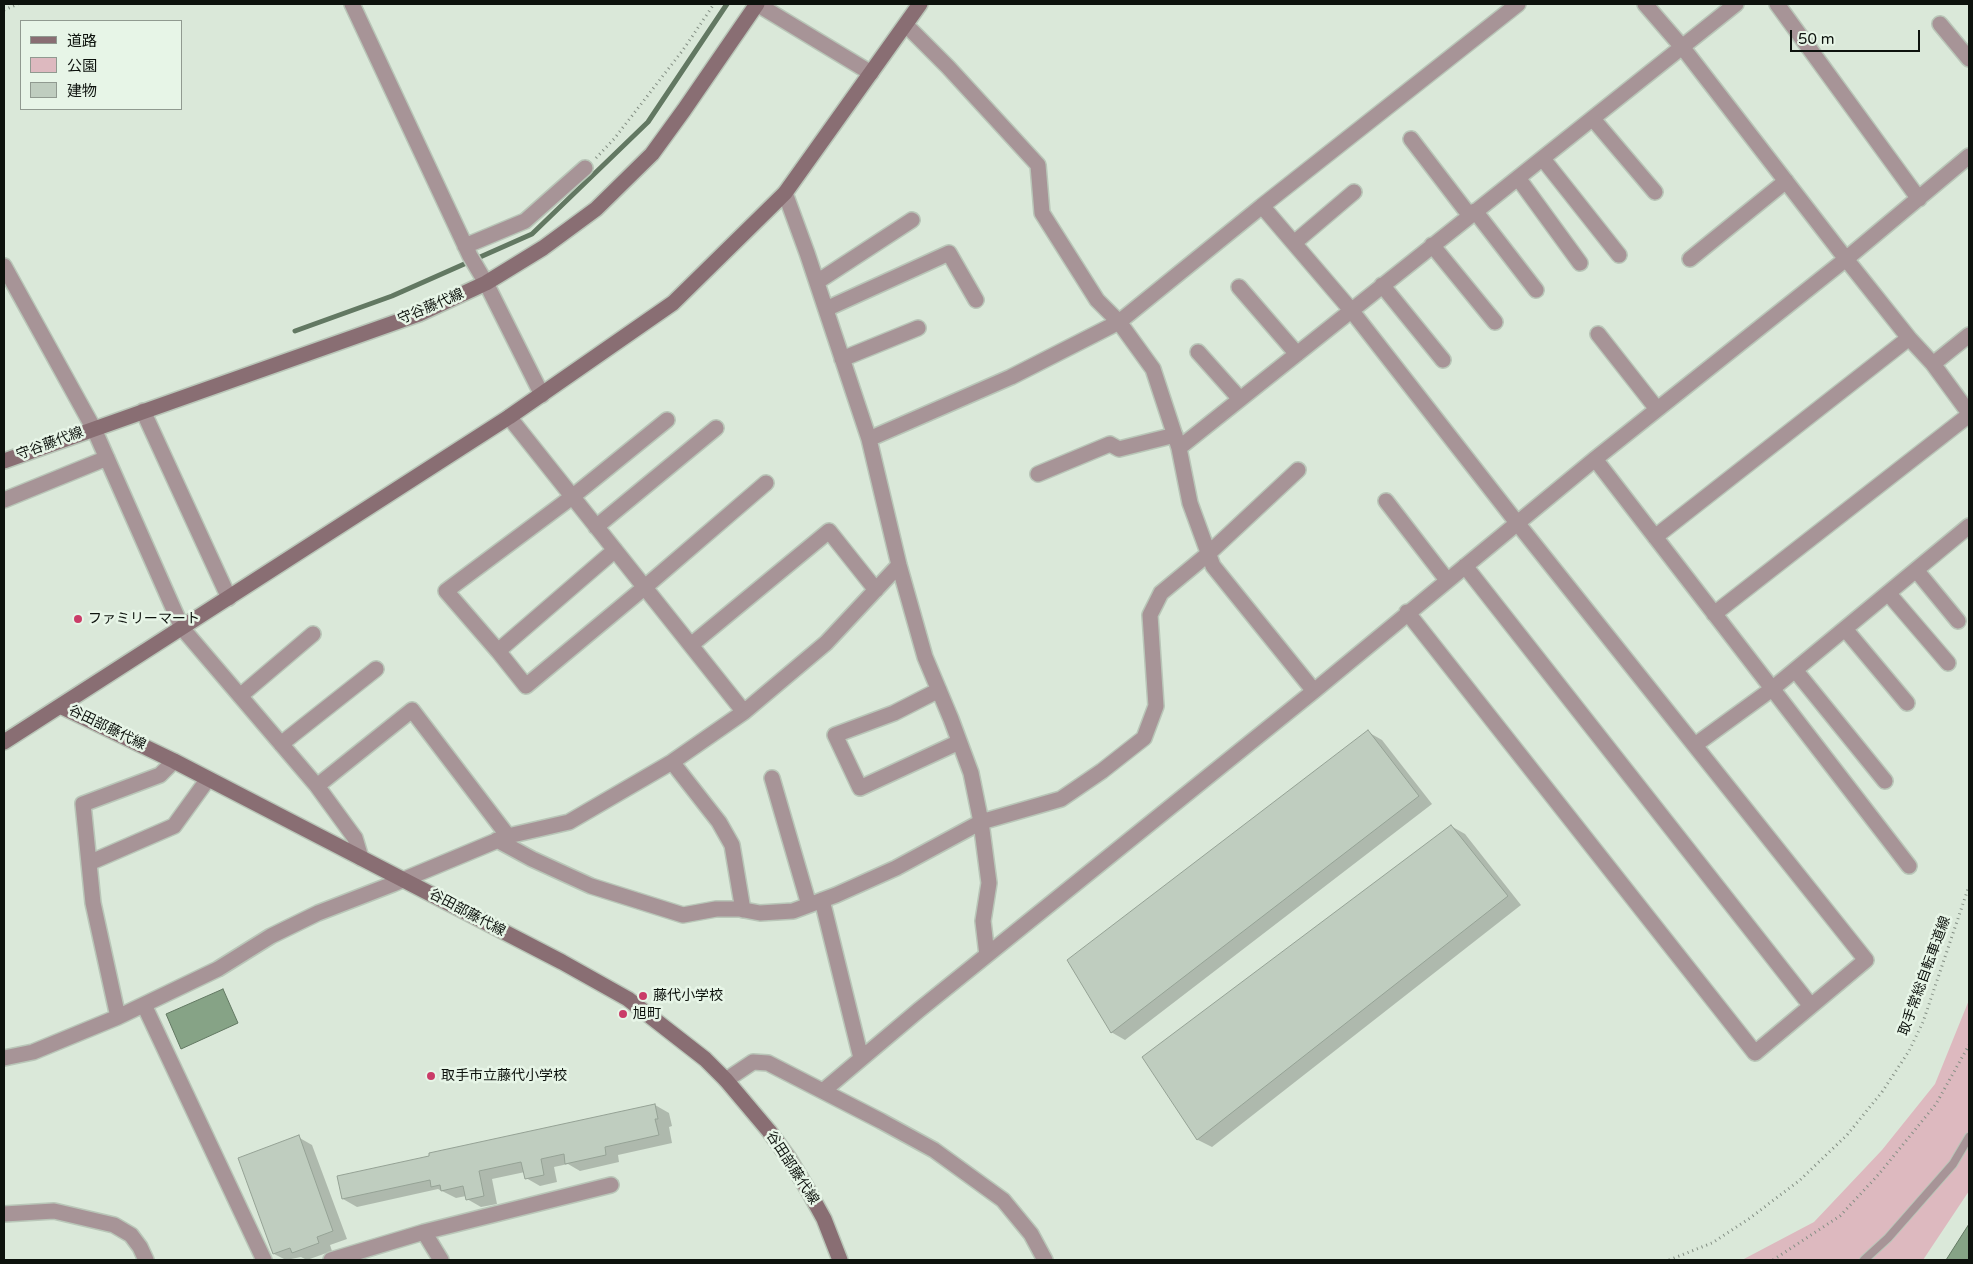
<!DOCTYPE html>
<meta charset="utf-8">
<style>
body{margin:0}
#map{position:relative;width:1973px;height:1264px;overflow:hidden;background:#dae8d9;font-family:"Varela Round","Noto Sans JP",sans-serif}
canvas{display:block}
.frame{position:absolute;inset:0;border:5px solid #0d120d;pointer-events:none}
.legend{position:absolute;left:20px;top:20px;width:162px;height:90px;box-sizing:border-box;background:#e7f5e7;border:1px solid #909a90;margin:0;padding:6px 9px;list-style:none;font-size:15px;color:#0d120d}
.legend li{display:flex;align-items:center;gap:10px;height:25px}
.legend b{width:25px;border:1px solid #909a90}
.scale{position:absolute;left:1790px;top:30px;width:130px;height:22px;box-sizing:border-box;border:2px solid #0d120d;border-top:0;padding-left:6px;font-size:15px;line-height:18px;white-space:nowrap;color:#0d120d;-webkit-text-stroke:4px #e7f5e7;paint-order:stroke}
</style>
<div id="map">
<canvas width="1973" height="1264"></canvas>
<div class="frame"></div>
<ul class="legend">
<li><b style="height:6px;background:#896e73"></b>道路</li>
<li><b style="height:14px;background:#ddb9bf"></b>公園</li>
<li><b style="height:14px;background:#bfcdbf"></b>建物</li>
</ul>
<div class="scale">50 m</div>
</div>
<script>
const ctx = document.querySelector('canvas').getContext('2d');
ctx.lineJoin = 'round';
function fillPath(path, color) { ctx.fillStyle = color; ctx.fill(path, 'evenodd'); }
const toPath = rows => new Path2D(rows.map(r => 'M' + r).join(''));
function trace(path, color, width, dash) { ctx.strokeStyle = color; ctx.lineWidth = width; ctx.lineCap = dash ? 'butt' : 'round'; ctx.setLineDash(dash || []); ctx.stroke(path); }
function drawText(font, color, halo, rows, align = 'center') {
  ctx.font = font + ' "Varela Round","Noto Sans JP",sans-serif'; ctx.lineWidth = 5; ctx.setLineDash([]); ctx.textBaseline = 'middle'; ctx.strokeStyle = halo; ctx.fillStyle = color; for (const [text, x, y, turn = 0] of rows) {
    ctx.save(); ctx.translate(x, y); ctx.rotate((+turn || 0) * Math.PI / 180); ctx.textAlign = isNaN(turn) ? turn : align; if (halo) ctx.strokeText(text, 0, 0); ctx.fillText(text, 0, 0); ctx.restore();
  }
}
const green = toPath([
 [1969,1000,1969,1191,1923,1260,1742,1260,1814,1222,1882,1150,1935,1084]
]);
const water = toPath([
 [223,989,238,1023,181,1049,166,1014,223,989],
 [1969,1224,1969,1260,1946,1260,1969,1224]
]);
const shadow = toPath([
 [1368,732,1382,740,1432,804,1125,1040,1111,1032],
 [1451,826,1465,834,1521,905,1212,1147,1198,1140,1144,1058],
 [655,1105,669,1113,672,1126,669,1127,672,1143,618,1155,619,1162,580,1171,568,1164,554,1167,557,1182,540,1186,526,1178,525,1172,492,1179,497,1204,481,1207,467,1199,466,1196,456,1198,438,1189,357,1207,343,1199],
 [298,1137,312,1145,347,1239,330,1245,332,1251,307,1260,301,1257,286,1260,274,1254]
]);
const stream = toPath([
 [295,331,392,296,532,234,648,122,727,4]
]);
const building = toPath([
 [1368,730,1419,796,1111,1033,1067,960,1368,730],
 [1451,825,1508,896,1197,1140,1142,1057,1451,825],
 [655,1104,658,1119,655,1119,659,1135,605,1147,606,1155,565,1164,564,1154,541,1159,544,1175,525,1179,521,1162,479,1171,484,1196,466,1200,463,1186,441,1191,440,1185,431,1187,430,1180,342,1199,337,1176,429,1156,429,1153,655,1104],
 [299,1135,333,1231,317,1237,319,1243,292,1253,290,1248,273,1254,238,1158,299,1135]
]);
const path = toPath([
 [4,10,18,4],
 [596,158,614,139,683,50,714,4],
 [1669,1260,1712,1243,1750,1218,1800,1180,1847,1135,1882,1092,1909,1051,1923,1022,1969,886],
 [1773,1260,1840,1216,1879,1174,1936,1104,1969,1045]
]);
const lane = toPath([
 [1864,1260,1888,1238,1953,1164,1969,1137]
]);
const street = toPath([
 [352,4,470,256,486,283,542,395],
 [757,4,871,73],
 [1645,4,1683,48,1846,259,1909,338,1933,364,1969,413],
 [1777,4,1919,199],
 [1940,24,1969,59],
 [906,25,948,67,1038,165,1042,213,1097,300,1119,322,1153,369,1179,448,1190,503,1213,566,1314,691],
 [1593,119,1655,192],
 [1411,139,1470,216],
 [1543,159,1619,255],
 [1518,178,1580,263],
 [785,193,807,253,869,439,899,565,925,657,951,719,971,773,981,822,989,883,983,921,987,955],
 [1262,206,1518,4],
 [1475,211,1536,290],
 [1294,243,1354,192],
 [1432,245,1495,322],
 [465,246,525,221,585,168],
 [1690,259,1786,181],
 [4,266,94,429,182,628,317,786,355,838,361,858],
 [817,282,912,220],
 [1382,285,1443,360],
 [1239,287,1297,354],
 [826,309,949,253,976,300],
 [1598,334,1657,409],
 [1198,352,1240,399],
 [842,359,918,328],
 [1933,364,1969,335],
 [143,411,229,598],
 [509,417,744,712],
 [869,439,1011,377,1119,322,1262,206,1351,310,1518,524,1866,960,1755,1053,1407,612],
 [1179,448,1736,4],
 [1595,459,1909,866],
 [1038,474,1110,444,1119,449,1175,435],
 [4,500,107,458],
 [1386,501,1447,580],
 [596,527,716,428],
 [1655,537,1909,338],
 [615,550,498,651,526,686,645,587,766,483],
 [1465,566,1811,1006],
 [1916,570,1958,621],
 [1888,593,1948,663],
 [1714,614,1969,415],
 [1845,629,1907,703],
 [691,645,829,531,876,590],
 [498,651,446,591,572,497,667,420],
 [1795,670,1885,781],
 [939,690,894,713,835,735,860,788,959,742],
 [240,696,313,634],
 [281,744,376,669],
 [1695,745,1772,689,1969,526],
 [672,762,719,822,732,845,743,910],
 [772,778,809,905],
 [317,786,412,710,508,836],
 [497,840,532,859,591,886,683,915,716,909,739,909,760,913,793,911,836,895,896,868,981,822,1061,799,1102,771,1144,738,1156,706,1150,615,1161,593,1208,554,1298,470],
 [89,863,174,826,208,779],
 [822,900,861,1058],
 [144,1005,264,1260],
 [118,1017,93,903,83,804,160,775,174,761],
 [4,1058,33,1052,118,1017,218,969,271,936,318,913,393,884,508,836,569,822,672,762,744,712,826,643,899,565],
 [726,1080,753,1062,768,1063,881,1121,934,1150,1003,1200,1031,1234,1045,1260],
 [823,1091,919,1010,1314,691,1595,459,1846,259,1969,156],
 [4,1214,54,1211,114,1225,131,1235,140,1247,146,1260],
 [424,1232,441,1260],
 [331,1260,424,1232,611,1185]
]);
const secondary = toPath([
 [4,461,419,314,486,283,543,248,596,209,652,154,684,110,757,4],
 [60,706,174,761,562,962,628,999,705,1059,726,1080,769,1131,788,1157,808,1190,824,1219,840,1260],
 [4,742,509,417,673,303,785,193,920,4]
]);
const markers = [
 [78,619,5,"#ca3c68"],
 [643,996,5,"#ca3c68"],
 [623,1014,5,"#ca3c68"],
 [431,1076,5,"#ca3c68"]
];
const streetNames = [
 ["守谷藤代線",431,307,-23],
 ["守谷藤代線",50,444,-20],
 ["谷田部藤代線",107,728,26],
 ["谷田部藤代線",467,913,28],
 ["取手常総自転車道線",1925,976,-70],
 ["谷田部藤代線",792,1168,57]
];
const poiNames = [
 ["ファミリーマート",88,619],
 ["藤代小学校",653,996],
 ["旭町",633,1014],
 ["取手市立藤代小学校",441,1076]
];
fillPath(green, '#ddb9bf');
fillPath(water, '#86a386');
trace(water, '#627862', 1);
fillPath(shadow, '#0003');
trace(stream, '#627862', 5);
fillPath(building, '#bfcdbf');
trace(building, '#95a295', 1);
trace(lane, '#b9c6b8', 10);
trace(street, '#b9c6b8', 18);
trace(secondary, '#b9c6b8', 18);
trace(path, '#838e83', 3, [1, 4]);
trace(lane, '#a79497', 8);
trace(street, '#a79497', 15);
trace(secondary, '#896e73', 15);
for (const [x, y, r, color] of markers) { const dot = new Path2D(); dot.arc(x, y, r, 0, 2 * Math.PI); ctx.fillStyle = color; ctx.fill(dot); trace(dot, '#e7f5e7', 2); }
drawText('14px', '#0d120d', '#e7f5e7', streetNames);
drawText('14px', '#0d120d', '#e7f5e7', poiNames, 'left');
</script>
